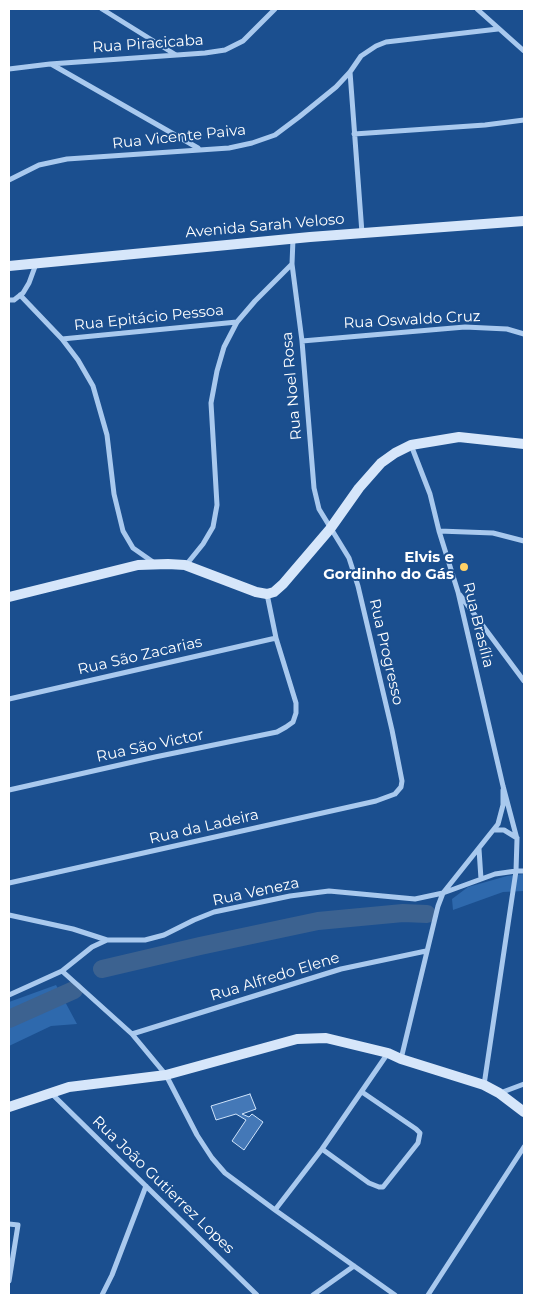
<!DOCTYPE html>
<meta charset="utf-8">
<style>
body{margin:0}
#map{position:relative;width:533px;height:1304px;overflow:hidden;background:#1b4f8f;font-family:Montserrat,sans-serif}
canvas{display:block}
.frame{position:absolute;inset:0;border:10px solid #fff;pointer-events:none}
</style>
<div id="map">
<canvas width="533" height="1304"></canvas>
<div class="frame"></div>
</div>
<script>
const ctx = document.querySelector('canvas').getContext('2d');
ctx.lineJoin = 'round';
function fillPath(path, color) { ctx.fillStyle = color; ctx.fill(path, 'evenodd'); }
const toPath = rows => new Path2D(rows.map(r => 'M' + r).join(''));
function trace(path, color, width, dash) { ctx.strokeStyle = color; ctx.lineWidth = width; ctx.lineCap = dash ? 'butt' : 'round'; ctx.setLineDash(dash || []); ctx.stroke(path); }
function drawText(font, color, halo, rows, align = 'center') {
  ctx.font = font + ' Montserrat,sans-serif'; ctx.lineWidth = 4; ctx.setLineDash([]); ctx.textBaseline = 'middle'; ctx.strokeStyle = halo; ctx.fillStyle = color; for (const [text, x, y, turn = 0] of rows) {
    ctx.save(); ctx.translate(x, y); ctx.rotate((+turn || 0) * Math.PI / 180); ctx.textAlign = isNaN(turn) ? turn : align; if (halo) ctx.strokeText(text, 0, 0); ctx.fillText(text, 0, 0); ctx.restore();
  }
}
const green = toPath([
 [524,874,524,891,503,892,453,910,452,899,468,887,507,876],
 [56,985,77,1024,51,1026,9,1046,9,1002]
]);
const river = toPath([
 [102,969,200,946,318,921,403,913,427,914],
 [9,1019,74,990]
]);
const building = toPath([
 [250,1094,256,1109,242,1114,249,1117,252,1114,263,1122,244,1150,232,1141,246,1120,236,1114,216,1120,211,1106,250,1094]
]);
const minor = toPath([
 [102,9,176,55],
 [477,9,524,51],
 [51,64,198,148],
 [9,69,50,64,205,53,225,50,243,41,275,9],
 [350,72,362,233],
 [354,134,485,125,524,120],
 [9,180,39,165,67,159,229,148,252,143,275,135,299,117,336,87,350,72,361,56,376,46,386,42,498,29],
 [20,295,62,339,78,360,93,386,107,435,114,494,123,531,133,548,153,562],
 [9,300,14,300,23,293,29,283,36,264],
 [62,339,237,322],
 [302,341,465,327,507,329,524,334],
 [411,445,430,494,439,531,458,592,503,786,517,839,516,871,484,1085],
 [439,531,493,533,524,541],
 [186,565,203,544,213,527,217,505,211,403,217,371,224,347,237,322,255,301,292,264],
 [460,595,524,681],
 [9,699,276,638],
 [9,790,155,757,277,732,286,727,293,722,296,713,296,703,276,638,267,594],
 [495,830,504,830,517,838],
 [479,849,481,879],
 [9,883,376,801,395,794,401,787,402,781,392,730,358,586,349,558,319,509,314,488,302,341,292,264,293,239],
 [9,915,73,929,107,940],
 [62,971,132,1034,166,1075,197,1135,212,1158,225,1173,275,1210,395,1295],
 [9,995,62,971,92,947,107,940,145,940,164,935,194,920,214,912,290,896,329,891,415,899,443,893,495,874,516,871,524,871],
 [132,1034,341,969,426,951],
 [401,1059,438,906,443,893,498,824,503,805,503,790],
 [51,1093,257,1295],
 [500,1093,524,1084],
 [322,1149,369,1183,379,1187,383,1187,418,1143,420,1133,416,1129,362,1092],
 [275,1210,322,1149,388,1053],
 [9,1224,18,1225,9,1281],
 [102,1295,112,1275,146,1186],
 [313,1295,354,1266],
 [428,1295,524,1147]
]);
const secondary = toPath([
 [9,266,310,237,524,221],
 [9,597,138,565,168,564,185,565,256,592,267,594,274,592,283,584,330,529,359,488,381,463,395,453,411,445,459,437,524,444],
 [9,1107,69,1087,166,1075,297,1039,326,1038,388,1053,401,1059,484,1085,499,1093,524,1112]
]);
const markers = [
 [464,567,5,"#ffd166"]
];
const streetNames = [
 ["Rua Piracicaba",148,44,-4],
 ["Rua Vicente Paiva",179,137,-6],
 ["Avenida Sarah Veloso",265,226,-5],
 ["Rua Epitácio Pessoa",149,318,-6],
 ["Rua Oswaldo Cruz",412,320,-3],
 ["Rua Noel Rosa",292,386,-95],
 ["Rua Brasília",478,625,76],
 ["Rua Progresso",386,652,77],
 ["Rua São Zacarias",140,656,-13],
 ["Rua São Victor",150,746,-12],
 ["Rua da Ladeira",204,827,-13],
 ["Rua Veneza",256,892,-12],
 ["Rua Alfredo Elene",275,977,-17],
 ["Rua João Gutierrez Lopes",163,1185,44]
];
const poiNames = [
 ["Elvis e",454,558],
 ["Gordinho do Gás",454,575]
];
fillPath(green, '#2e69ad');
trace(river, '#3c6290', 18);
fillPath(building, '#4478b7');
trace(building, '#cfe3fa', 1);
trace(minor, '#a9c9ee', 5);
trace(secondary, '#d6e6fa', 10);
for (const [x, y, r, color] of markers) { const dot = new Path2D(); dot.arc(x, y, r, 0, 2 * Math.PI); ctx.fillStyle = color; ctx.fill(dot); trace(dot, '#1b4f8f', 2); }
drawText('15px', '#fff', '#1b4f8f', streetNames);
drawText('bold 15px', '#fff', '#1b4f8f', poiNames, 'right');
</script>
